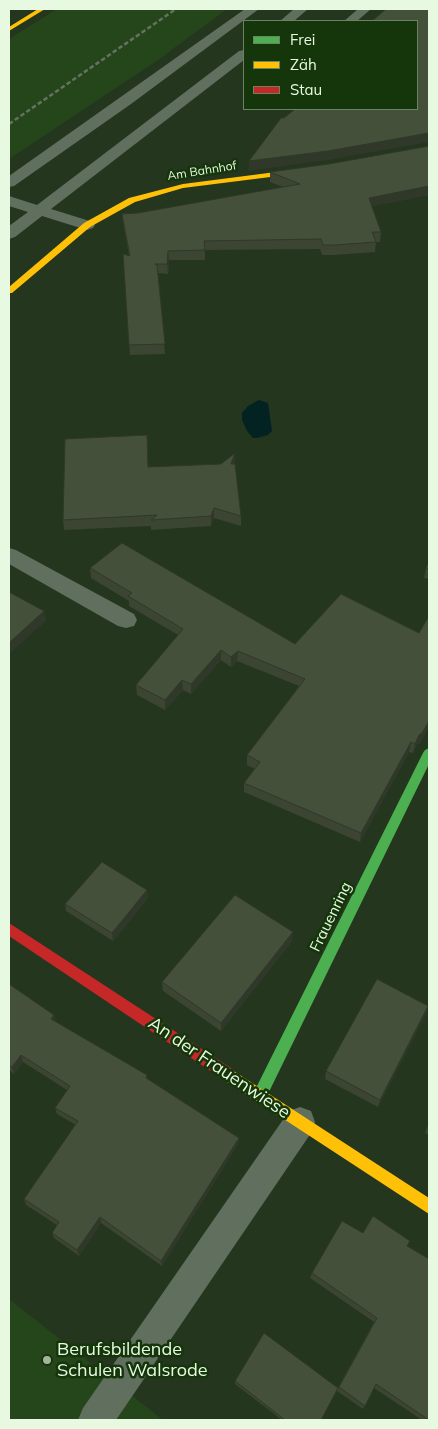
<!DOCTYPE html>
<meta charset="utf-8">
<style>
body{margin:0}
#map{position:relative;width:438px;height:1429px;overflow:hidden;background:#25361f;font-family:Mulish,sans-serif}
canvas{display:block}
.frame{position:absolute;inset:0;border:10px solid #e7fae1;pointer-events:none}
.legend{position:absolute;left:243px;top:20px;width:175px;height:90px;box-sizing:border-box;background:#15350b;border:1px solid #698461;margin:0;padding:6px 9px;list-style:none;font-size:15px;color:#e7fae1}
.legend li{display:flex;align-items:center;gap:10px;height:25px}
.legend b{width:25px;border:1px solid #698461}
</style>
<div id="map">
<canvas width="438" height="1429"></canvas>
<div class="frame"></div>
<ul class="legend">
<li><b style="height:6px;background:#4caf50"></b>Frei</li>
<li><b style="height:6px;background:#ffc107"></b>Zäh</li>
<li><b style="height:6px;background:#c62828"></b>Stau</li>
</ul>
</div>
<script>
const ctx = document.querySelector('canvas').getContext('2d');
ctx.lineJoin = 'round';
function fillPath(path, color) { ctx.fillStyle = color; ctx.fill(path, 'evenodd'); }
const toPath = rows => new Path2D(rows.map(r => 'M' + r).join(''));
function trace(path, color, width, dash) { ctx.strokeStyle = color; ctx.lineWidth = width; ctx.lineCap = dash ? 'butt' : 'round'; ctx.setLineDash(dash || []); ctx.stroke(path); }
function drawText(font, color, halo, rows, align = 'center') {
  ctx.font = font + ' Mulish,sans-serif'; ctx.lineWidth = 5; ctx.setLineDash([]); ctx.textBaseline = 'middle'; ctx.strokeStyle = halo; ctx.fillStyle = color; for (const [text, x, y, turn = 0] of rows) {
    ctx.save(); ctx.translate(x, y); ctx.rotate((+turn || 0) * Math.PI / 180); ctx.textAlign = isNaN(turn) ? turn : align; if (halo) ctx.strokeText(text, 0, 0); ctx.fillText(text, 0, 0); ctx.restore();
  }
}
const built = toPath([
 [57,9,227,9,158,60,9,159,9,39],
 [9,1299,163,1420,9,1420]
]);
const water = toPath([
 [259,400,268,403,272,431,268,435,257,438,253,438,247,431,242,420,242,413,248,406]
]);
const lane = toPath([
 [245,9,259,9,131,104,14,186,9,187,9,176,245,9],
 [294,9,308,9,294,21,280,21,294,9],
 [358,9,371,9,357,21,344,21,358,9],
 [244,50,244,60,51,209,93,222,95,225,93,228,87,230,42,216,15,237,9,239,9,226,28,212,9,206,9,196,37,205,239,51,244,50],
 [9,548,16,550,134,614,137,620,134,626,126,628,118,626,9,564,9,548],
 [300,1107,311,1111,315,1122,311,1133,116,1420,78,1420,83,1408,289,1111,300,1107]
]);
const fast = toPath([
 [429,748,429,764,265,1100,260,1102,255,1100,253,1095,255,1090,423,753,425,750,429,748]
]);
const slow = toPath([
 [38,9,45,9,9,31,9,27,38,9],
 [307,168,311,170,310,172,183,188,135,202,90,227,12,293,9,293,9,287,84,223,129,198,183,184,307,168],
 [226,1066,429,1198,429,1214,221,1078,219,1073,221,1068,226,1066]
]);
const jam = toPath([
 [9,923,231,1068,233,1073,231,1078,226,1080,221,1078,9,936,9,923]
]);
const rail = toPath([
 [9,124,176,9]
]);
const wall = toPath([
 [429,146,429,195,372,206,381,232,380,242,376,242,375,252,334,255,322,255,320,249,205,250,205,260,169,260,168,274,158,273,165,354,130,355,123,254,129,255,123,223,122,214,138,213,283,187,270,182,270,172,329,164],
 [235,464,241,516,241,526,214,518,211,526,151,530,151,526,64,530,63,520,148,467],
 [429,562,429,579,424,578,426,568],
 [90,568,295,644,419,633,429,616,429,726,420,743,417,744,413,753,409,752,360,842,244,792,244,783,255,769,247,765,247,755,299,686,237,661,231,667,221,660,191,694,183,690,165,710,137,695,136,685,178,635,129,606,129,601,91,578],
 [147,890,148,898,113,941,66,911,65,904],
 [292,941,221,1031,163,991,162,982],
 [9,984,56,1022,148,1079,239,1138,238,1144,162,1266,101,1223,79,1256,54,1238,52,1233,57,1225,26,1205,24,1199,76,1125,57,1114,55,1108,67,1090,23,1062,14,1074,9,1070],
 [428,1006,426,1014,378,1107,325,1079,326,1071],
 [429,1123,429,1135,425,1133],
 [363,1233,408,1246,429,1259,429,1420,422,1420,374,1388,363,1409,337,1391,321,1420,282,1420,235,1384,235,1381,338,1388,374,1322,310,1278,312,1273]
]);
const shadedWall = toPath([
 [429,133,429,142,328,160,248,171,249,161],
 [429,186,429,195,368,207,369,198],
 [168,251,169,260,168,274,167,264],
 [235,453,235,463,231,474,231,464],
 [214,508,214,518,211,526,211,516],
 [44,611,46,621,9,654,9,643],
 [221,650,221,660,191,694,191,684],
 [238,651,237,661,231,667,231,657],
 [182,680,183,690,165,710,165,700],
 [429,721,429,726,420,743,417,744,413,753,415,744,419,735],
 [411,742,409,752,360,842,361,833],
 [147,890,148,898,113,941,112,933],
 [293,932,292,941,221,1031,221,1023],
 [428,1006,426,1014,378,1107,380,1100],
 [54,1015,56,1022,51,1019],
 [21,1055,23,1062,14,1074,12,1067],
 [239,1138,238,1144,162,1266,161,1261],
 [100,1217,101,1223,79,1256,77,1250]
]);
const building = toPath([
 [386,9,429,9,429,133,328,151,249,161,281,118,284,118,295,109,417,109,417,21,372,21,386,9],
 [429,146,429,186,369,198,381,232,372,232,376,242,335,245,323,245,321,239,204,241,205,250,168,251,167,264,155,264,157,265,165,344,129,345,123,254,130,256,122,214,138,213,300,184,270,172,329,164,429,146],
 [147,435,148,467,221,464,235,453,231,464,235,464,241,516,214,508,211,516,151,520,157,515,63,520,65,439,147,435],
 [122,543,295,644,341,594,419,633,429,616,429,721,422,733,419,735,415,744,411,742,361,833,244,783,260,762,247,755,305,679,238,651,231,657,221,650,191,684,182,680,165,700,136,685,183,629,128,596,132,593,90,568,122,543],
 [429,562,429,569,426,568,429,562],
 [9,592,44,611,9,643,9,592],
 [102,862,147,890,112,933,65,904,102,862],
 [235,895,293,932,221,1023,162,982,235,895],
 [377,979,428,1006,380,1100,326,1071,377,979],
 [9,984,54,1015,51,1019,147,1075,146,1078,239,1138,161,1261,100,1217,77,1250,52,1233,59,1222,24,1199,78,1121,55,1108,70,1086,21,1055,12,1067,9,1065,9,984],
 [373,1216,410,1241,407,1246,429,1259,429,1420,376,1384,365,1406,339,1387,377,1318,312,1273,342,1221,363,1233,373,1216],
 [264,1333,338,1388,321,1420,285,1420,235,1381,264,1333]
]);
const markers = [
 [47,1360,5,"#a3b59d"]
];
const farStreetnames = [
 ["Am Bahnhof",202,171,-9]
];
const streetNames = [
 ["Frauenring",331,917,-64]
];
const nearStreetnames = [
 ["An der Frauenwiese",219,1068,34]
];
const nearPoinames = [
 ["Berufsbildende",57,1350],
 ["Schulen Walsrode",57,1371]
];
fillPath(built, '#25461a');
fillPath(water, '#032222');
fillPath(lane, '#616f5e');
fillPath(fast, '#4caf50');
fillPath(slow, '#ffc107');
fillPath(jam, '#c62828');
trace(rail, '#667261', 2.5, [4.5, 2.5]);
fillPath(wall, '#3b4532');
fillPath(shadedWall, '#303829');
fillPath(building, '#45503a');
trace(building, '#303829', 1);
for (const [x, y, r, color] of markers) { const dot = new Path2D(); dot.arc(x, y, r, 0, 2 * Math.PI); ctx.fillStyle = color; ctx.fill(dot); trace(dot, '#15350b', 2); }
drawText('12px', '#e7fae1', '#15350b', farStreetnames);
drawText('15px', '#e7fae1', '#15350b', streetNames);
drawText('18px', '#e7fae1', '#15350b', nearStreetnames);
drawText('18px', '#e7fae1', '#15350b', nearPoinames, 'left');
</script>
